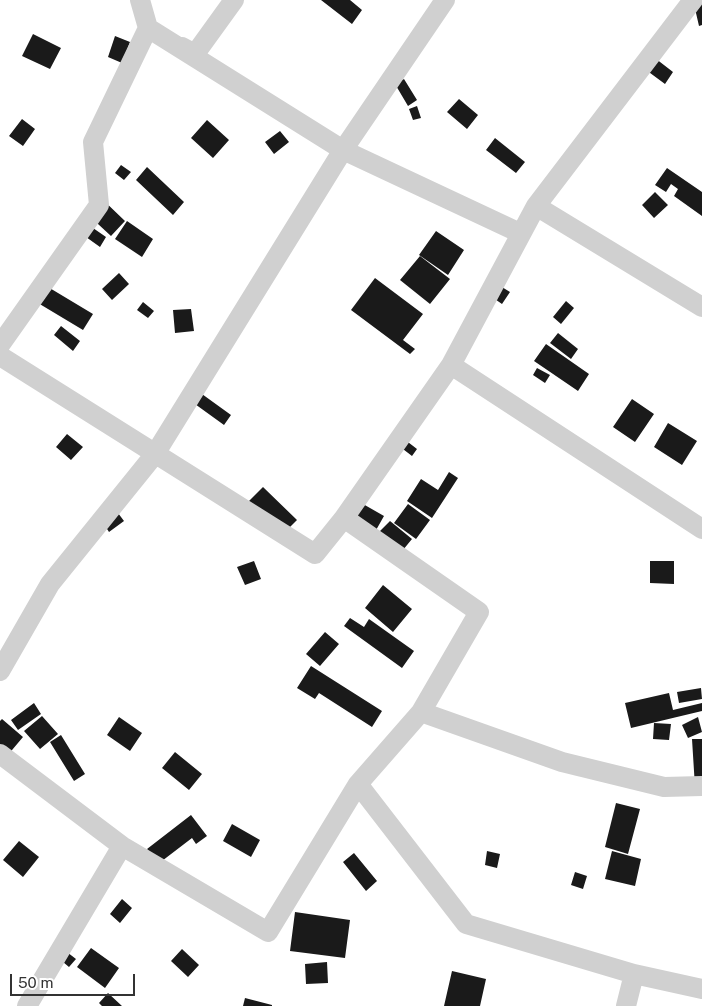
<!DOCTYPE html>
<style>
body{margin:0}
#map{position:relative;width:702px;height:1006px;overflow:hidden;background:#fff;font-family:"Public Sans",sans-serif}
canvas{display:block}
.scale{position:absolute;left:10px;top:974px;width:125px;height:22px;box-sizing:border-box;border:2px solid #333;border-top:0;padding-left:6px;font-size:15px;line-height:18px;white-space:nowrap;color:#333;-webkit-text-stroke:4px #fff;paint-order:stroke}
</style>
<div id="map">
<canvas width="702" height="1006"></canvas>
<div class="scale">50 m</div>
</div>
<script>
const ctx = document.querySelector('canvas').getContext('2d');
ctx.lineJoin = 'round';
function fillPath(path, color) { ctx.fillStyle = color; ctx.fill(path, 'evenodd'); }
const toPath = rows => new Path2D(rows.map(r => 'M' + r).join(''));
function trace(path, color, width, dash) { ctx.strokeStyle = color; ctx.lineWidth = width; ctx.lineCap = dash ? 'butt' : 'round'; ctx.setLineDash(dash || []); ctx.stroke(path); }
const building = toPath([
 [321,0,350,0,362,10,352,24],
 [693,0,702,0,702,25,699,26],
 [33,34,61,48,50,69,22,56],
 [115,36,130,42,122,63,108,57],
 [651,55,673,72,665,84,642,67],
 [404,79,417,100,408,106,395,84],
 [459,99,478,115,467,129,447,112],
 [417,106,421,118,413,120,409,109],
 [22,119,35,129,23,146,9,136],
 [207,120,229,140,213,158,191,138],
 [280,131,289,142,274,154,265,142],
 [495,138,525,162,516,173,486,150],
 [121,165,131,172,124,180,115,173],
 [147,167,184,202,173,215,136,180],
 [667,168,702,192,702,216,674,196,678,189,671,184,666,192,655,185],
 [655,192,668,205,654,218,642,205],
 [100,197,125,221,111,236,85,212],
 [127,221,153,239,142,257,115,239],
 [93,228,106,237,100,247,86,237],
 [436,231,464,250,448,275,419,255],
 [420,256,450,279,430,304,400,280],
 [119,273,129,284,112,300,102,289],
 [375,278,423,314,403,340,415,349,410,354,351,310],
 [38,281,93,314,83,330,28,297],
 [497,284,510,292,502,304,489,295],
 [566,301,574,308,561,324,553,317],
 [143,302,154,311,148,318,137,310],
 [191,309,194,331,175,333,173,310],
 [61,326,80,341,73,351,54,335],
 [558,333,578,349,571,359,550,343],
 [546,344,589,374,578,391,534,361],
 [537,368,550,375,545,383,533,375],
 [195,389,231,415,224,425,188,399],
 [632,399,654,414,635,442,613,427],
 [668,423,697,441,682,465,654,447],
 [67,434,83,447,71,460,56,447],
 [404,439,417,449,412,456,399,446],
 [449,472,458,478,432,518,407,501,421,479,438,490],
 [263,487,297,520,280,537,246,504],
 [356,500,384,516,371,539,343,524],
 [408,504,430,520,416,539,394,523],
 [112,505,124,521,109,532,98,515],
 [390,521,412,539,398,556,375,536],
 [254,561,261,579,245,585,237,567],
 [650,561,674,561,674,584,650,583],
 [383,585,412,609,393,632,365,608],
 [350,618,364,627,369,619,414,651,402,668,344,626],
 [325,632,339,644,320,666,306,654],
 [311,666,382,711,372,727,319,693,315,699,297,688],
 [701,688,702,699,679,703,677,692],
 [669,693,673,710,702,703,702,711,631,728,625,703],
 [34,703,41,714,18,730,11,720],
 [42,716,58,734,40,749,24,731],
 [119,717,142,733,130,751,107,735],
 [698,717,702,732,688,738,682,725],
 [2,719,23,737,7,756,0,751,0,721],
 [654,723,671,724,669,740,653,739],
 [61,735,85,774,74,781,50,742],
 [692,739,702,739,702,787,695,787],
 [175,752,202,774,189,790,162,768],
 [616,803,640,809,628,854,605,847],
 [191,815,207,836,196,844,192,838,158,864,147,849],
 [232,824,260,840,251,857,223,841],
 [19,841,39,857,23,877,3,860],
 [487,851,500,854,497,868,485,865],
 [612,851,641,859,635,886,605,879],
 [354,853,377,881,366,891,343,862],
 [575,872,587,876,583,889,571,885],
 [122,899,132,908,120,923,110,914],
 [295,912,350,920,345,958,290,951],
 [91,948,119,968,105,988,77,967],
 [63,949,76,959,69,967,57,957],
 [182,949,199,965,188,977,171,961],
 [327,962,328,983,306,984,305,964],
 [452,971,486,979,480,1006,444,1006],
 [108,993,122,1006,102,1006,99,1003],
 [245,998,272,1005,272,1006,243,1006]
]);
const street = toPath([
 [148,28,343,150,520,233],
 [182,47,195,54,234,0],
 [536,206,702,307],
 [0,345,99,205,93,142,148,28,140,0],
 [0,356,315,554,344,518,451,365,536,206,693,0],
 [451,365,702,529],
 [0,671,50,584,155,454,343,150,445,0],
 [421,712,562,762,664,787,702,786],
 [0,754,122,846,268,932,358,784,421,712,479,612,344,518],
 [358,784,466,924,634,974,702,989],
 [27,1006,122,846],
 [626,1006,634,974]
]);
fillPath(building, '#1a1a1a');
trace(street, '#d0d0d0', 20);
</script>
